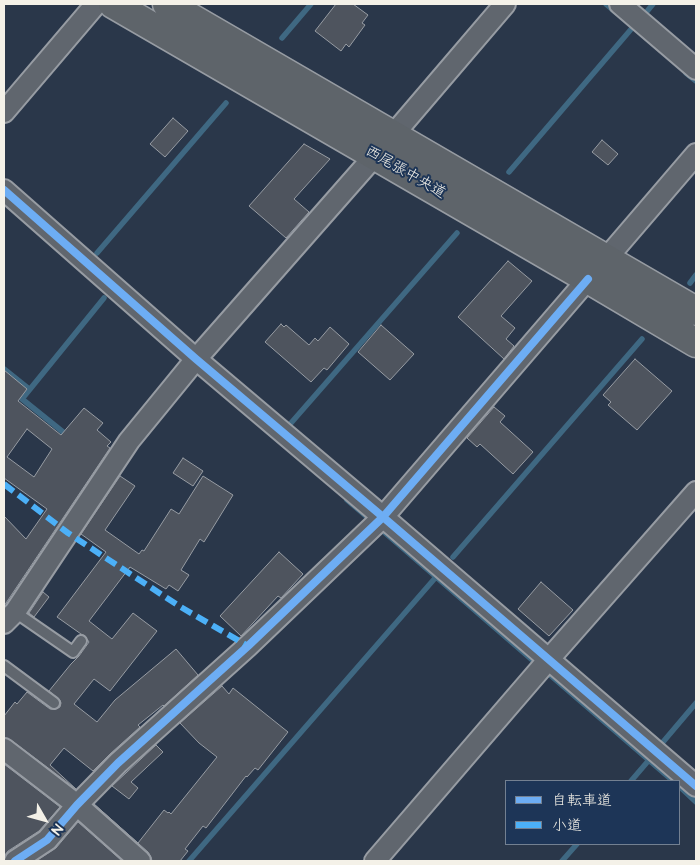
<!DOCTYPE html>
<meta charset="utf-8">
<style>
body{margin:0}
#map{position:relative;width:700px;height:865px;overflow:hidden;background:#2a374a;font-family:"Architects Daughter","Klee One",sans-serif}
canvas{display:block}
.frame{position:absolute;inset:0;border:5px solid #f4f1e8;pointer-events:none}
.legend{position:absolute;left:505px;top:780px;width:175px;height:65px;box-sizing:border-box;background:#1d3557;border:1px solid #738091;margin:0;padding:6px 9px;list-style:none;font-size:15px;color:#f4f1e8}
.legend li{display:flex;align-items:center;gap:10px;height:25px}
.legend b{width:25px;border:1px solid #738091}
.north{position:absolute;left:20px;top:795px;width:50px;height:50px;-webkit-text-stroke:4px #1d3557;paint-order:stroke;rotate:128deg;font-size:14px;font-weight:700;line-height:20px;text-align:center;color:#f4f1e8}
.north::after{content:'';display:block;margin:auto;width:18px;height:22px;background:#f4f1e8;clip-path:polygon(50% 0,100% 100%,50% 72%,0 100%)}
</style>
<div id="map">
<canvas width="700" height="865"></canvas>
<div class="frame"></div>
<ul class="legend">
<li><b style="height:6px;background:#6dadf4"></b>自転車道</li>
<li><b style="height:6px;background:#4cb0f7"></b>小道</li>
</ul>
<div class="north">N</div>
</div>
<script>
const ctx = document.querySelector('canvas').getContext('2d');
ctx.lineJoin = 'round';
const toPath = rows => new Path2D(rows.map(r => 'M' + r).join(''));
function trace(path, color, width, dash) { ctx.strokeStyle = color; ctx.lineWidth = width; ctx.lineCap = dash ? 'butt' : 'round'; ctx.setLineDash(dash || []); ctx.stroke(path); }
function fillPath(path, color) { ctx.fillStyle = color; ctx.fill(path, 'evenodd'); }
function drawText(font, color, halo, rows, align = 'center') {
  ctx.font = font + ' "Architects Daughter","Klee One",sans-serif'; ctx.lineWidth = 4; ctx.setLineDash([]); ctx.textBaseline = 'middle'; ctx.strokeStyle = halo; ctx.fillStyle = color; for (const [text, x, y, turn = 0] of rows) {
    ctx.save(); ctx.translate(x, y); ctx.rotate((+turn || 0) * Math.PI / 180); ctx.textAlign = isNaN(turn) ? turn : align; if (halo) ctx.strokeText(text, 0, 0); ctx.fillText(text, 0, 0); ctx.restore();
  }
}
const stream = toPath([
 [606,4,617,13],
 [644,15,653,4],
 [282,38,311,4],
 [686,73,696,81],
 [509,172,633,27],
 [97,253,226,103],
 [690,283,696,275],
 [4,369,29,389],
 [291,423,457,233],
 [68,436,22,399,104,298],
 [347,500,367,517],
 [384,532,531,659],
 [453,557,642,339],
 [550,675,673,781],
 [663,742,696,703],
 [631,781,649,760],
 [679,786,696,802],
 [189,861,436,577],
 [562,861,577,844]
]);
const building = toPath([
 [336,4,353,4,368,15,362,23,365,25,349,47,346,44,341,51,315,31,336,4],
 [173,118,188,131,165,157,150,144,173,118],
 [602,140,618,154,608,165,592,152,602,140],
 [304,144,330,159,294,199,309,212,286,238,249,206,304,144],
 [508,261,532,281,501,316,515,328,506,339,514,346,504,359,458,317,508,261],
 [281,324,284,327,286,325,309,345,315,338,318,341,330,327,349,344,327,370,324,368,311,382,265,342,281,324],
 [381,325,414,354,390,380,358,352,381,325],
 [635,359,672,391,637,430,608,405,611,402,603,395,635,359],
 [4,370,27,389,18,401,61,435,84,408,103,423,97,430,111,442,107,446,110,448,4,606,4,516,26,539,47,509,4,478,4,370],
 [27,429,52,449,34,477,7,457,27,429],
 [494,407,505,416,500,422,533,452,513,474,480,444,477,447,467,438,494,407],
 [183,458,203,471,193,486,173,473,183,458],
 [120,476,135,486,105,530,139,554,142,550,144,551,171,509,179,514,203,476,233,495,204,542,200,539,181,570,189,575,178,591,169,585,166,589,130,567,89,621,112,639,133,613,157,631,110,691,94,679,74,704,97,722,115,700,176,649,198,675,164,706,163,705,138,725,140,727,110,754,93,771,64,748,50,765,76,789,11,740,4,737,4,716,15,702,17,704,27,692,50,709,56,709,60,707,61,703,60,700,49,691,71,664,79,656,89,642,85,636,81,634,57,617,106,552,81,534,120,476],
 [279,552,303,574,281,598,278,596,241,636,220,616,279,552],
 [541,582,573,610,549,636,518,609,541,582],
 [43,592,49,597,34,617,29,613,43,592],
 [222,686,229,694,233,688,288,732,258,770,255,768,247,777,246,776,206,828,203,826,185,849,188,851,180,861,152,861,151,857,148,852,94,804,138,843,164,810,168,813,169,812,171,814,217,757,199,743,180,723,222,686],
 [156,745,163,752,131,782,138,788,129,799,112,786,156,745],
 [4,764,60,807,39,831,8,851,5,855,4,858,4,764],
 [78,822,122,861,36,861,56,848,78,822]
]);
const lane = toPath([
 [15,612,73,652,81,641],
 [4,666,54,703]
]);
const street = toPath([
 [620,4,696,69],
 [4,112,96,4],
 [4,190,196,359,383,517,696,786],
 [606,259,696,154],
 [4,623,15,612,129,441,196,359,393,135,505,4],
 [4,749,77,805,140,861],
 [15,861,47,840,77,805,118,763,248,646,383,517,588,279],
 [375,861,549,659,696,492]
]);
const primary = toPath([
 [113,4,588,279,696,343],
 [167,4,696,311]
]);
const quiet = toPath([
 [4,484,68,533,179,606,248,646]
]);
const cycleway = toPath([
 [4,190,196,359,383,517,696,786],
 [15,861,47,840,77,805,118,763,248,646,383,517,588,279]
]);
const streetNames = [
 ["西尾張中央道",405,173,30]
];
trace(stream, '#3f6882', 5.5);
fillPath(building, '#4e545e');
trace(building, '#979ca3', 1);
trace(lane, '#979ca3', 14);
trace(street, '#979ca3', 24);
trace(primary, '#979ca3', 31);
trace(lane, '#60666e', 10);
trace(street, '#60666e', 20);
trace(primary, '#5e646a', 28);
trace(quiet, '#4cb0f7', 6, [12, 6]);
trace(cycleway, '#6dadf4', 8);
drawText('15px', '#f4f1e8', '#1d3557', streetNames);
</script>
